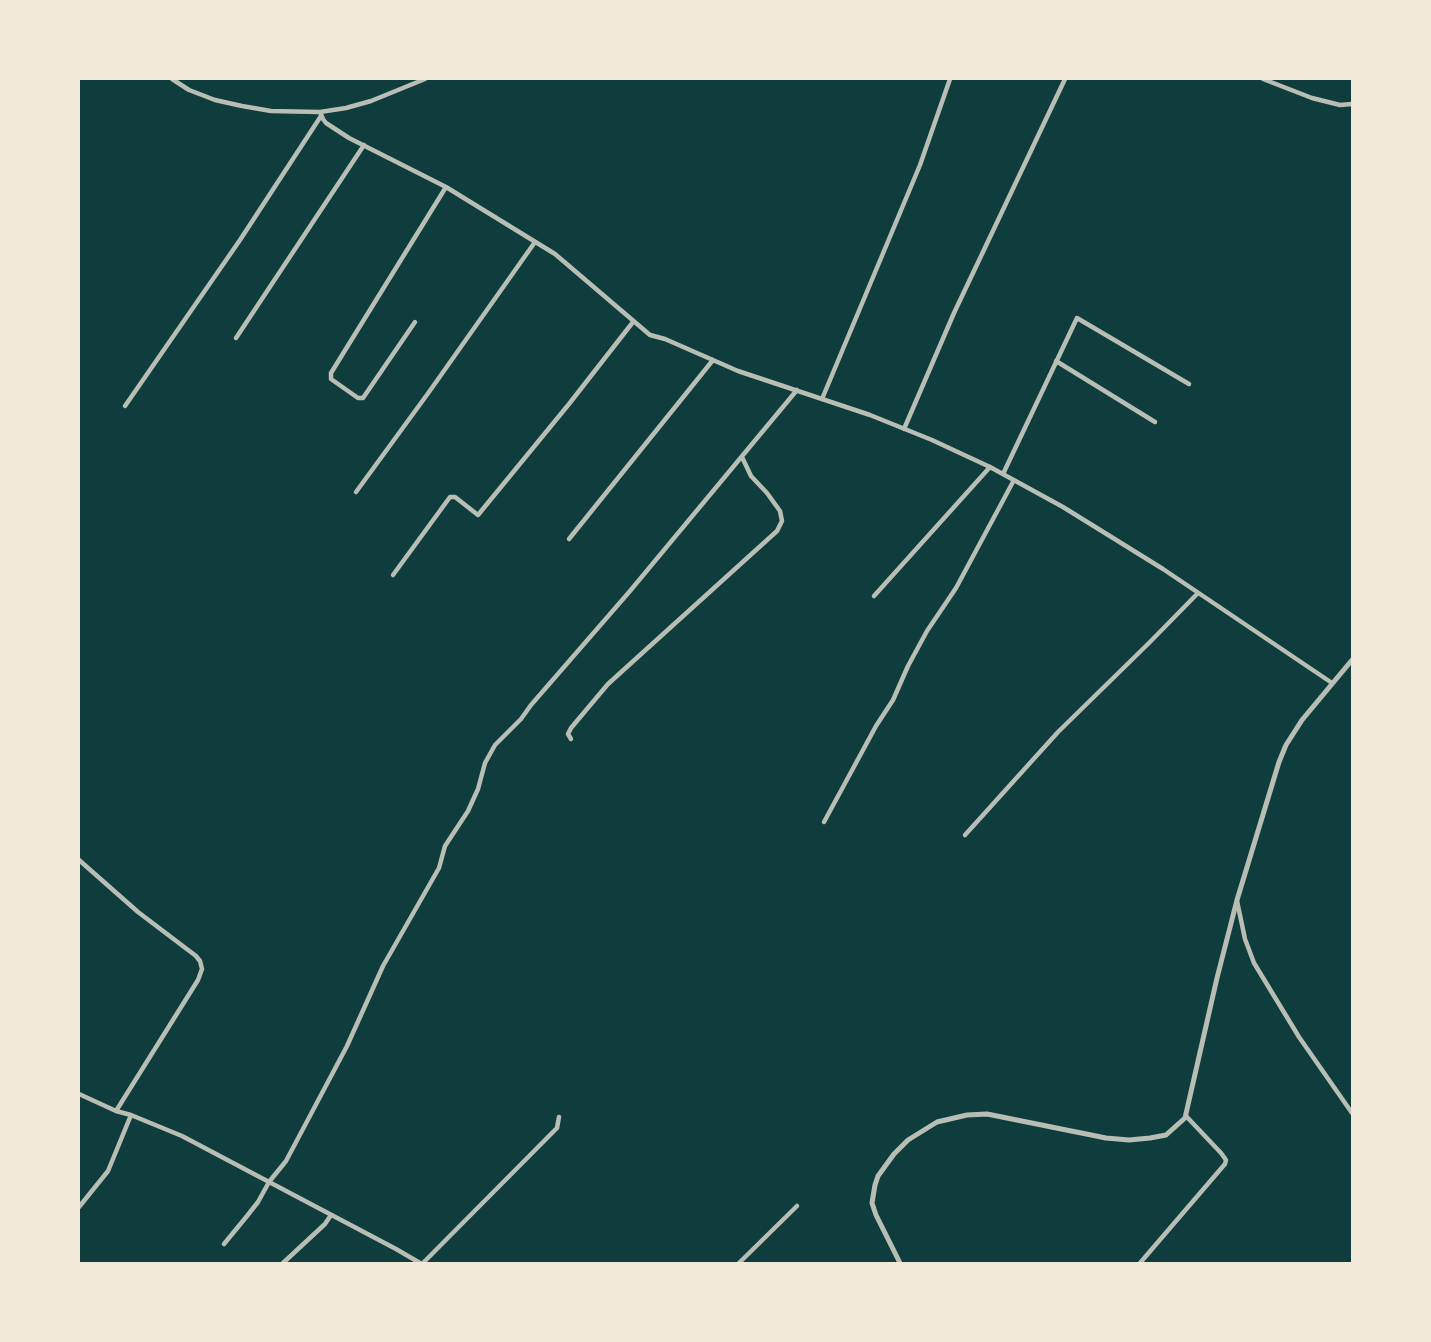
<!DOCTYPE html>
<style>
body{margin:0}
#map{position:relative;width:1431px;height:1342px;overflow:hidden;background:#0f3d3e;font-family:"Open Sans",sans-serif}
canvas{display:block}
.frame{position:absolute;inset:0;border:80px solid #f1e9da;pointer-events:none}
</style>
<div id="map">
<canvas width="1431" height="1342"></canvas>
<div class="frame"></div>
</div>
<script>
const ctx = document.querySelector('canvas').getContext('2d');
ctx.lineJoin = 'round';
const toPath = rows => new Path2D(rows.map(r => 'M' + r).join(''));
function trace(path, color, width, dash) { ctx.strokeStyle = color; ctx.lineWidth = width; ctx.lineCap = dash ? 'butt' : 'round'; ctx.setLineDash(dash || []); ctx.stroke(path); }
const minor = toPath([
 [172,79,189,90,215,100,242,106,271,111,320,112,346,108,371,101,425,79],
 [1263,79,1312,98,1340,105,1352,104],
 [320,112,323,119,326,123,349,138,446,187,555,254,650,335,665,339,738,371,870,415,932,440,990,467,1063,507,1163,569,1332,683],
 [415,322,363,398,358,398,331,379,331,373,446,187],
 [236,338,364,145],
 [1056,361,1155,422],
 [822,399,920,165,950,79],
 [125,406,240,240,321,116],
 [904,429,954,313,1065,79],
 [1003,474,1077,318,1189,384],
 [356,492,429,392,535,242],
 [569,539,713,360],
 [393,575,450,497,455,497,478,515,569,404,633,322],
 [874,596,990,467],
 [571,739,568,734,571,728,608,684,777,531,782,521,780,511,767,493,751,476,742,457],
 [824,822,876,726,893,700,908,666,927,631,956,588,1014,480],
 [965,835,1058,732,1150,642,1198,593],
 [79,860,138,912,196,956,200,961,202,969,198,980,116,1111],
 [1237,901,1245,939,1254,963,1299,1037,1352,1113],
 [79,1094,116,1111,131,1115,182,1136,396,1249,420,1263],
 [79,1207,108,1171,131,1115],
 [224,1244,247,1216,258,1202,269,1182,286,1161,347,1046,383,966,439,868,445,846,468,811,478,789,485,763,495,745,521,719,531,705,630,591,797,390],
 [283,1263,325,1224,331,1215],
 [423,1263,549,1136,557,1128,559,1117],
 [739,1263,797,1206],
 [1140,1263,1225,1164,1226,1160,1221,1153,1186,1116]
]);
const tertiary = toPath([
 [900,1263,876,1215,872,1203,875,1185,878,1176,894,1154,908,1140,937,1122,967,1115,987,1114,1106,1138,1129,1140,1150,1138,1166,1135,1185,1118,1217,978,1237,900,1279,762,1286,745,1302,720,1352,660]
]);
trace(minor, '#b8beb3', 4.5);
trace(tertiary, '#b8beb3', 5);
</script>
